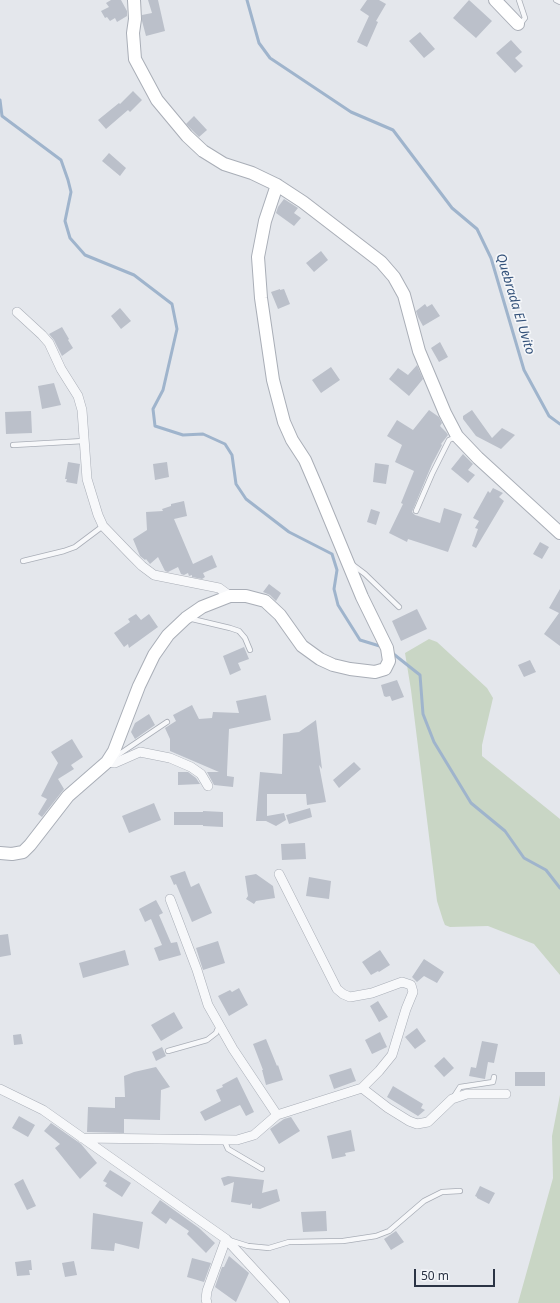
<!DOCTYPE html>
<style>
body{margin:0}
#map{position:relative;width:560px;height:1303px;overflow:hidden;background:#e4e7ec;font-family:"Noto Sans",sans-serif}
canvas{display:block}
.scale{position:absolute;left:414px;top:1269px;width:81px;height:18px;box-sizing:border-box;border:2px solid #2b3445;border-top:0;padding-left:5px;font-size:12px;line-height:14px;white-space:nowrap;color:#2b3445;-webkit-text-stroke:3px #f4f6f9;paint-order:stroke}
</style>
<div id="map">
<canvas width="560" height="1303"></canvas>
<div class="scale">50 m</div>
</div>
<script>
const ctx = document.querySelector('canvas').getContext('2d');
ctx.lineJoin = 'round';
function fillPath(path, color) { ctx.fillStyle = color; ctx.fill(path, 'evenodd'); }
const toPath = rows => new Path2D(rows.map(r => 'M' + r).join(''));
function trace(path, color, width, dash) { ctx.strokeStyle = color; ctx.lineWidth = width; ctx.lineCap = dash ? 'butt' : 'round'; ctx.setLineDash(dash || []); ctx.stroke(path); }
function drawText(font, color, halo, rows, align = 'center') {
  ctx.font = font + ' "Noto Sans",sans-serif'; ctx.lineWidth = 3.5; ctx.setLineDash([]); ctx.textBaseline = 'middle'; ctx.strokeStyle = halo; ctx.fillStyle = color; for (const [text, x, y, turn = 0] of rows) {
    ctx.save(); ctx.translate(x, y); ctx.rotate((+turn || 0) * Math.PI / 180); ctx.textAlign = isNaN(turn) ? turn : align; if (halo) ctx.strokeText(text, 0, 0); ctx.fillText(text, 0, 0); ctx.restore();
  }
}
const green = toPath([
 [429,639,437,642,487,688,493,698,482,745,482,756,560,819,560,975,534,944,488,926,450,927,445,925,443,920,437,901,411,690,405,653],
 [560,1095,560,1303,518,1303,553,1178,552,1136]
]);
const stream = toPath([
 [247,0,259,43,270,58,351,112,393,130,452,208,477,229,491,258,524,370,549,416,560,424],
 [0,100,2,116,61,160,68,180,71,192,65,221,70,238,85,255,134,275,172,304,177,329,163,390,153,409,155,426,183,435,203,434,225,444,232,455,236,484,246,499,289,532,332,554,337,570,334,589,338,605,360,640,383,647],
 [391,652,420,675,423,714,434,742,471,803,505,831,524,858,546,870,560,888]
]);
const building = toPath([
 [111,0,121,0,127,11,127,16,117,22,115,18,110,21,107,17,105,18,101,11,109,7,106,3],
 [148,0,158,0,165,31,146,36,142,21,142,15,152,13],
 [367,0,379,0,386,4,376,21,378,22,367,47,357,42,369,16,360,10],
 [469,0,492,21,476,38,453,18],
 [420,32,435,49,424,58,409,41],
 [511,40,522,52,515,58,523,66,515,73,496,53],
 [133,91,142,100,130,112,128,110,106,129,98,120,119,103,120,104],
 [194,116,207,130,199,137,186,124],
 [109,153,126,168,120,176,102,161],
 [284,199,298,208,294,213,301,218,294,226,276,213,278,207],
 [321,251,328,260,314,272,306,263],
 [280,289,280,290,284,289,290,304,278,309,271,292],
 [425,304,427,307,432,304,440,316,423,326,418,317,416,311],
 [120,308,131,321,121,329,111,316],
 [62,327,69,339,68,340,73,348,62,356,54,340,49,334],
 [440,342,448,357,439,362,431,348],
 [417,365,423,379,409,396,389,379,398,368,408,375],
 [331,367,340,380,321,393,312,380],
 [54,383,61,405,42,409,38,386],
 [429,410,439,417,442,423,440,426,446,432,448,435,441,444,442,445,432,464,412,512,415,515,440,523,444,508,462,514,448,552,408,539,407,542,389,533,403,504,401,503,414,471,395,462,402,445,387,436,397,420,413,430],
 [472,410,492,438,502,428,515,435,501,449,476,436,463,419,463,416],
 [31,411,32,433,6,434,5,412],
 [463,454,473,464,468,470,475,475,468,483,451,469],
 [68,462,80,464,77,484,66,482,67,479,65,479],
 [167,462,169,477,155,480,153,464],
 [375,463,389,465,386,484,373,482],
 [493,488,503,493,499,497,504,501,476,548,472,546,478,529,475,528,479,521,473,518,488,491,490,493],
 [184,501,187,516,174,519,193,564,212,555,217,567,203,573,205,577,202,579,192,577,192,575,189,576,188,573,184,575,181,574,178,567,168,572,165,571,158,557,150,564,146,559,145,560,140,556,133,539,147,530,146,512,163,511,162,509,171,506,171,504],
 [371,509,380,512,376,525,367,522],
 [540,542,549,547,542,559,533,554],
 [269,584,281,593,276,601,270,595,263,592],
 [560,589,560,646,544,634,559,613,549,608],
 [417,609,427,629,401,641,392,621],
 [136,614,141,620,149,614,158,627,129,648,128,644,124,647,114,633,130,622,128,619],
 [244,647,249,659,238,663,241,670,230,675,223,656],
 [530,660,536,672,524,677,518,665],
 [397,680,404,697,392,701,390,696,386,697,384,696,381,685],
 [266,695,271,720,229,729,227,772,227,776,234,777,233,787,214,785,207,772,219,772,170,751,170,739,165,728,176,721,173,715,192,705,199,719,212,718,213,712,239,713,236,701],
 [149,714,155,725,135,739,131,732,135,723],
 [316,720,322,769,319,765,326,802,307,805,306,794,267,794,267,816,284,813,286,820,276,826,266,821,256,821,260,772,282,774,283,734,299,732],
 [72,739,83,757,71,765,74,769,58,779,64,789,42,817,38,814,47,799,41,796,58,763,51,752],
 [354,762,361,769,339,788,333,780],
 [178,772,188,772,196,778,200,784,178,785],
 [154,803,161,820,129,833,122,816],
 [310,808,312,817,289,824,286,815],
 [203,811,223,812,223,827,203,826,203,825,174,825,174,812,203,812],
 [305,843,306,859,282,860,281,844],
 [185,871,191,887,199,883,212,913,192,922,176,884,174,885,170,876],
 [256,874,273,886,275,898,256,901,254,904,246,899,248,896,245,876],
 [309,877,331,881,329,899,306,896],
 [156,900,163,913,159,915,171,943,177,942,181,955,159,961,154,948,162,945,151,919,145,922,139,909],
 [8,934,11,955,0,957,0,935],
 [218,941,225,963,203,970,196,948],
 [125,950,129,965,83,978,79,963],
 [380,950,390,965,379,972,378,971,371,975,362,962],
 [424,959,444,972,437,983,424,976,417,982,412,977],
 [239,988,248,1005,229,1016,218,996,230,990,232,992],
 [378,1001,388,1017,379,1022,370,1006],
 [174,1012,183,1028,161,1041,151,1025],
 [417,1028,426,1041,415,1049,405,1037],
 [380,1032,387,1047,372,1054,365,1040],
 [21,1034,23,1044,14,1045,13,1035],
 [266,1039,277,1066,278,1065,283,1080,266,1085,262,1070,263,1070,253,1044],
 [482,1041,498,1044,494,1063,488,1062,485,1079,469,1076,471,1067,476,1068],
 [162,1047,166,1056,156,1061,152,1052],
 [444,1057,454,1068,444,1077,434,1066],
 [156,1067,170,1087,161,1090,160,1120,124,1119,124,1133,87,1132,88,1107,115,1108,115,1097,125,1097,124,1076,134,1072],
 [351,1068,356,1081,334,1089,329,1075],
 [515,1072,545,1072,545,1086,515,1086],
 [237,1077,254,1112,246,1116,240,1105,205,1121,200,1112,221,1101,216,1090,223,1087,222,1085],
 [393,1086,423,1104,421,1108,425,1110,418,1116,387,1097],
 [19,1116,35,1125,28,1137,12,1128],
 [291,1117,300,1131,279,1144,270,1129,284,1119],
 [51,1123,81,1144,97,1163,80,1179,55,1148,60,1144,44,1131],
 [351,1130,355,1151,345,1153,346,1156,332,1159,327,1136],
 [110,1170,131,1183,122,1197,105,1186,107,1183,103,1181],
 [228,1176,264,1180,262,1193,277,1189,280,1201,260,1209,252,1208,252,1203,250,1205,231,1202,234,1182,224,1186,221,1178],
 [23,1179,36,1206,27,1210,14,1184],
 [480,1186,495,1193,489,1204,477,1198,477,1197,475,1196],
 [160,1200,199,1228,215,1243,206,1253,187,1234,189,1231,170,1218,166,1224,151,1213],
 [326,1211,327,1231,303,1232,301,1212],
 [93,1213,143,1222,139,1249,115,1243,114,1251,91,1249],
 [396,1231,404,1242,391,1250,384,1239],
 [229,1256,249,1273,236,1302,215,1287,222,1267,224,1267],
 [192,1258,211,1263,204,1282,187,1277],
 [31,1260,32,1270,29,1270,30,1275,17,1276,15,1262],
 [74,1261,77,1275,65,1277,62,1263]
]);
const lane = toPath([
 [556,0,560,2],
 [518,24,522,22,525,18,519,0],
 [13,445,84,441],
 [416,511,432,474,449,440,456,437],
 [23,561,64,551,75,547,103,526],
 [353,565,365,574,399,607],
 [188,618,230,628,239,631,245,638,250,650],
 [115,757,167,722],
 [168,1051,207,1040,216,1033,219,1026],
 [453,1098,460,1087,493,1082,494,1077],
 [224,1140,228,1149,262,1169],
 [229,1240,248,1246,269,1248,289,1242,343,1241,376,1236,389,1231,424,1201,442,1192,460,1191]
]);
const street = toPath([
 [17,312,42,335,49,343,61,369,78,396,82,410,87,479,98,515,103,526,130,554,142,566,154,575,219,588,230,596],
 [107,762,115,763,140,752,170,758,191,767,201,774,208,786],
 [170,899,197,970,208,1005,233,1049,277,1115],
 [362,1088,388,1108,409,1121,417,1124,428,1122,452,1099,467,1094,506,1094],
 [0,1089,43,1110,226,1239,285,1303],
 [82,1138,237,1140,254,1135,277,1115,362,1088,379,1071,392,1055,406,1009,413,992,411,985,402,982,372,993,350,997,343,994,337,989,279,874],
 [207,1303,206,1299,207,1291,226,1239]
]);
const secondary = toPath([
 [134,0,135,19,133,33,135,59,157,100,187,136,203,151,224,164,252,173,277,185,303,202,381,262,394,277,404,295,419,351,445,413,457,436,478,458,560,533],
 [495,0,518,24],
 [0,853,12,854,23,852,30,845,68,796,107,762,114,751,139,686,154,655,168,635,186,618,202,607,230,596,246,596,265,601,280,615,302,646,320,659,333,665,350,669,375,672,385,669,389,661,387,648,362,597,317,488,305,460,292,440,284,422,273,380,261,298,258,257,265,221,277,185]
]);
const waterNames = [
 ["Quebrada El Uvito",515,304,73]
];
fillPath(green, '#c9d6c5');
trace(stream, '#9fb4cc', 3);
fillPath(building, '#bbc0ca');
trace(lane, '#a9aeb7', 6);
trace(street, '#a9aeb7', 10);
trace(secondary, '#a9aeb7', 14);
trace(lane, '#f7f8fa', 4.5);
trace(street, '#f7f8fa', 9);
trace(secondary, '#fff', 12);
drawText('italic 13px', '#34527a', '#f4f6f9', waterNames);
</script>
